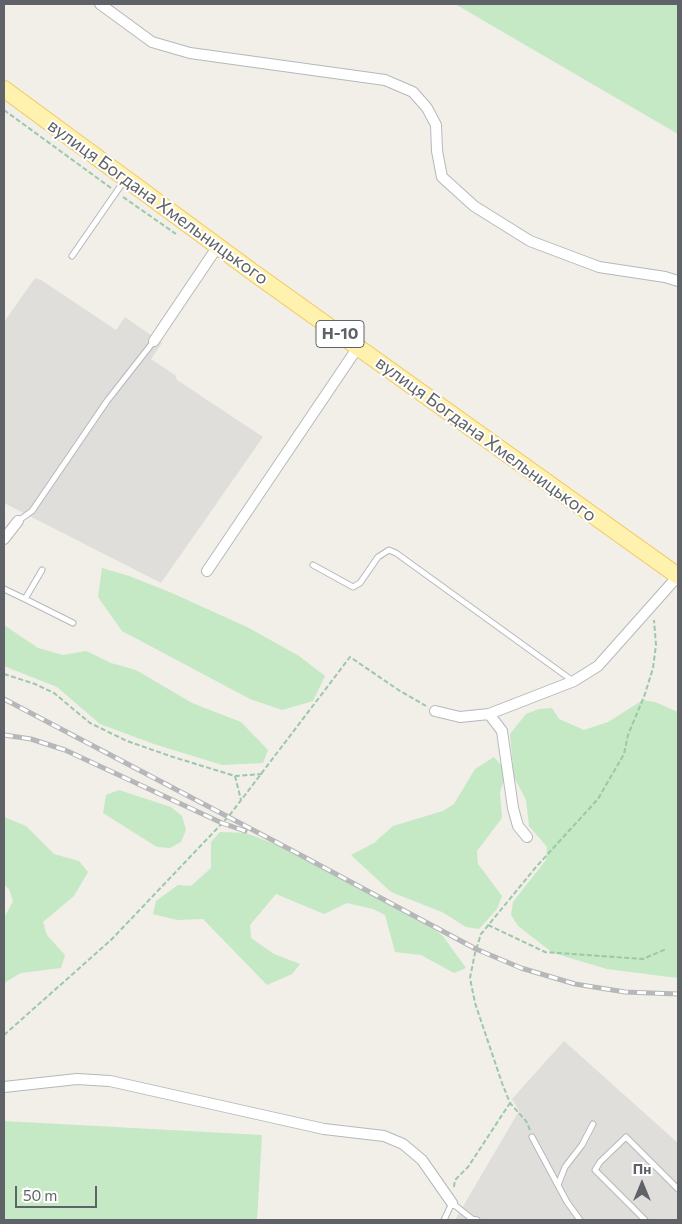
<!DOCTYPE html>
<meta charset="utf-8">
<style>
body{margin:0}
#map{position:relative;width:682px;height:1224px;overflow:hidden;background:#f1efe8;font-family:Commissioner,sans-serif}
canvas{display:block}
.frame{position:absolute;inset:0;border:5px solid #5f6368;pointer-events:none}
.north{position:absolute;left:617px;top:1159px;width:50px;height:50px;-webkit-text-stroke:4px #fff;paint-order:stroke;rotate:0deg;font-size:14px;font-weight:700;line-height:20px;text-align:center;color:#5f6368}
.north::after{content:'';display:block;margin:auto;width:18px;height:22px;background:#5f6368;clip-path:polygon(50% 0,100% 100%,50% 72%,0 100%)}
.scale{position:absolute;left:15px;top:1186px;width:82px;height:22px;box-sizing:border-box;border:2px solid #5f6368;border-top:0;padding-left:6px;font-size:15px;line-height:18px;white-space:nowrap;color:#5f6368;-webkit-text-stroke:4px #fff;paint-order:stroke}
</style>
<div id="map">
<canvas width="682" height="1224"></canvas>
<div class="frame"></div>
<div class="north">Пн</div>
<div class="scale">50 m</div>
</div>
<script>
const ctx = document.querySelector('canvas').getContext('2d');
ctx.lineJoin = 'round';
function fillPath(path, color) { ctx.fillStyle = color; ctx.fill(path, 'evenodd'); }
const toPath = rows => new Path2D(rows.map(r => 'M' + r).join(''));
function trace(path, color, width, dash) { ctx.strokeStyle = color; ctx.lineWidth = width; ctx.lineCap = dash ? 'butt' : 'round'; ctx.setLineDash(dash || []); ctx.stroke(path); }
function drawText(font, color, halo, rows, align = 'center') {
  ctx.font = font + ' Commissioner,sans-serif'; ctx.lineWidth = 4; ctx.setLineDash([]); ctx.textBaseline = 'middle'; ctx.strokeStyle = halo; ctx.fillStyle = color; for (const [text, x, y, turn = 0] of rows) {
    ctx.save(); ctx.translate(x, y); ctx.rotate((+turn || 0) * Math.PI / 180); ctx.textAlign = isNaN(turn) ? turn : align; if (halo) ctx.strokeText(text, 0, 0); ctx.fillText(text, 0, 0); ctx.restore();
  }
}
const industrial = toPath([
 [35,278,41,280,116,330,125,317,162,343,151,359,175,375,177,380,263,437,161,583,4,503,4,322],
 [564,1041,678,1143,678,1220,455,1220,519,1111,512,1099]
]);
const green = toPath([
 [455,4,678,4,678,134],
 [102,568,129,576,172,593,249,628,299,656,325,676,313,701,282,710,250,699,122,631,98,597],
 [4,625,38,648,63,655,86,651,111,663,136,670,192,703,241,722,268,750,263,763,222,765,154,744,100,724,57,687,4,666],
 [643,700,655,702,678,712,678,978,607,969,553,953,518,926,511,915,513,902,546,860,547,847,529,826,526,800,514,777,510,734,526,714,539,709,552,708,559,719,584,730,608,722],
 [494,757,503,767,504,780,500,792,502,818,477,851,478,864,502,896,497,909,479,929,466,927,442,912,391,892,351,855,374,843,393,826,443,811,454,804,475,769],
 [119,790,171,807,182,816,186,830,181,842,170,848,157,847,103,813,106,795],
 [4,817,26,826,54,854,79,861,88,872,74,896,43,922,47,935,65,955,61,968,21,973,4,983,4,918,13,901,9,889,4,885],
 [220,832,246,833,293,851,384,897,442,935,466,968,454,973,421,955,395,952,385,915,373,909,347,903,324,914,276,894,250,925,251,938,274,954,300,964,292,974,267,985,203,919,177,920,153,914,156,901,178,885,191,886,211,868,211,842],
 [4,1121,262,1135,257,1220,4,1220]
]);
const path = toPath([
 [4,110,111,188],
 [123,197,176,234],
 [4,674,35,684,54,693,90,723,127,741,173,757,235,776,262,774],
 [235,776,241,800],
 [488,925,545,952,643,959,666,949],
 [4,1035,111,940,229,816,350,657,400,691,426,706],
 [530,1130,526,1121,510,1103,502,1083,475,1003,470,978,475,953,481,934,536,867,598,799,624,754,628,735,645,694,653,668,656,645,654,620],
 [454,1187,455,1180,468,1167,510,1103]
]);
const lane = toPath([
 [72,256,124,181],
 [18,521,32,511,107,401,154,341],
 [313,565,353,587,360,583,378,557,389,550,396,553,573,681],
 [4,589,25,599,42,570],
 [25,599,73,623],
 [532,1137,567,1202,580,1220],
 [558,1185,565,1167,582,1145,593,1124],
 [444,1220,452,1203,472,1219,477,1220],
 [645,1220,595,1170,600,1162,626,1137,678,1189]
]);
const street = toPath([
 [100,4,152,42,190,53,385,80,413,92,427,108,436,125,437,151,442,177,474,206,530,241,599,267,665,277,678,281],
 [154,341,218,246],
 [4,539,18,521],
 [207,571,358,347],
 [435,711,460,717,489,714,574,681,598,666,678,576],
 [489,714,502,731,513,808,518,826,527,837],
 [4,1087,77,1079,110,1081,324,1129,384,1136,403,1144,422,1160,452,1203]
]);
const primary = toPath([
 [4,89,254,273,678,576]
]);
const rail = toPath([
 [4,699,293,851,476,949,521,968,575,984,625,992,678,994],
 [4,735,31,739,65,750,222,823,245,831]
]);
const shields = [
 [340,334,48]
];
const shieldNames = [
 ["Н-10",340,334]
];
const streetNames = [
 ["вулиця Богдана Хмельницького",158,202,36],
 ["вулиця Богдана Хмельницького",486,439,36]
];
fillPath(industrial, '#e0deda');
fillPath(green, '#c5e8c5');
trace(lane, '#b5b8bc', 7);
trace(street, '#b5b8bc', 12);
trace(primary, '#f2c960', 18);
trace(path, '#9cc7a9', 2, [5, 2.5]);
trace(lane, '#fff', 5);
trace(street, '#fff', 10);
trace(primary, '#fff2af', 16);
trace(rail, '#b6b7b8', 5);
trace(rail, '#fff', 3, [9]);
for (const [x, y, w] of shields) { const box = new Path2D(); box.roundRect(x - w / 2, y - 13.5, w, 27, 4); ctx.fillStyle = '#fff'; ctx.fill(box); trace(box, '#5f6368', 1); }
drawText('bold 16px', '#5f6368', null, shieldNames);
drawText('18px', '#5f6368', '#fff', streetNames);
</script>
